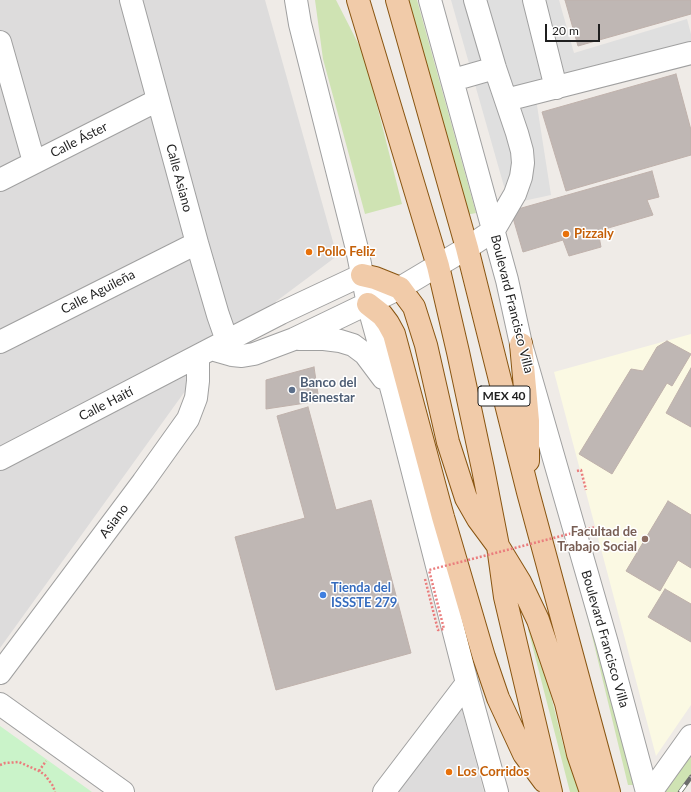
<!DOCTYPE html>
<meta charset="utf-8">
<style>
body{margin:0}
#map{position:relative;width:691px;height:792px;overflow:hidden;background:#efebe7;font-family:Lato,sans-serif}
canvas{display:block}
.scale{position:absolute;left:545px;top:24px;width:55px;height:18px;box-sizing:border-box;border:2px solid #1f1f1f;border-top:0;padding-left:5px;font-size:12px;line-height:14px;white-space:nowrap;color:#1f1f1f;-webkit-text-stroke:3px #fff;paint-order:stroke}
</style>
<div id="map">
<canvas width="691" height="792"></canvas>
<div class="scale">20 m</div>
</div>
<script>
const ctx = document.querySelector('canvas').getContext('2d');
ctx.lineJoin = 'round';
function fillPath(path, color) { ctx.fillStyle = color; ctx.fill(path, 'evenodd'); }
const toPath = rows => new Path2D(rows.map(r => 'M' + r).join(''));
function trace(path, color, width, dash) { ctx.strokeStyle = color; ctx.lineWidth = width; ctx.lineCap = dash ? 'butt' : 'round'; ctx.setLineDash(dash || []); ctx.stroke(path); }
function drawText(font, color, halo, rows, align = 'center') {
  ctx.font = font + ' Lato,sans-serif'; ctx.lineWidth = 3; ctx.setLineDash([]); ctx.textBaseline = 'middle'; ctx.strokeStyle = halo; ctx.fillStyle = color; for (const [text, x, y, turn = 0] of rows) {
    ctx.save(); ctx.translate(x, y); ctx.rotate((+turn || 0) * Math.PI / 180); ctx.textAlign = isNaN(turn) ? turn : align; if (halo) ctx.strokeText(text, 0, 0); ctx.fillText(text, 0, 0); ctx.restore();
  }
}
const residential = toPath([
 [0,0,265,0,337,256,219,344,0,648],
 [461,706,484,792,397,792]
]);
const education = toPath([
 [691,334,691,705,656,756,554,372]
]);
const grass = toPath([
 [315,0,336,0,361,49,368,70,402,204,365,214,323,59],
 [406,0,417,0,476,213,466,215],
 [546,445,635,785,628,785],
 [534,628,565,752,581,792,570,792,528,629],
 [691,749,691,781,683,792,661,792]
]);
const park = toPath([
 [0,726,92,792,0,792]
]);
const parking = toPath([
 [451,0,559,0,574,53,687,19,691,34,691,64,536,99,551,195,509,204]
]);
const building = toPath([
 [565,0,691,0,691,14,578,46,565,0],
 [676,74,691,130,691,155,566,191,542,112,676,74],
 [652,171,659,197,647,200,653,215,598,231,601,247,569,256,563,240,523,252,511,211,652,171],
 [667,341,691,354,672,386,667,383,612,474,579,454,631,369,643,371,657,347,667,341],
 [314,367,319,401,266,409,266,380,314,367],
 [691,368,691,427,666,413,691,368],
 [308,407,336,510,371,500,411,653,276,690,235,537,305,518,277,416,308,407],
 [668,501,691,515,691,568,678,560,660,591,626,571,668,501],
 [665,589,691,604,691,642,648,617,665,589]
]);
const path = toPath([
 [577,471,581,470,586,490],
 [0,765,5,763,19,762,39,771,45,775,53,786,55,792],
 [39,771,46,761]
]);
const minor = toPath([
 [131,0,197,243,218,315,232,355],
 [296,0,300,24,357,249,368,304,393,394,467,683,497,792],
 [430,0,507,280,521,344,607,643,647,792],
 [534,0,556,88],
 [0,42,34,162],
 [453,80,495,68],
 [506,100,691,53],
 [0,180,158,100],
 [299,339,324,339,340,341,353,345,365,354,383,378],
 [0,342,197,243],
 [211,349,232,355,242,356,254,354,294,339,400,288,467,248,494,230,515,194,521,177,523,163,522,151,517,133,495,68,475,0],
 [0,459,211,349,281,313,362,275],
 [0,673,143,482,188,419,196,398,198,381,198,356],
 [0,704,123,792],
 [384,792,467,683],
 [651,792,691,736]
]);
const major = toPath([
 [358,0,438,266,458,352,483,469,498,546,505,597,551,792],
 [397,0,467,248,528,492,609,792],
 [362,275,375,278,400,288,414,307,426,345,448,442,466,498,478,519,498,546,520,582,538,620,566,703,578,754,591,792],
 [368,304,382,315,388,323,394,334,443,517,484,657,498,698,524,754,544,781],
 [521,344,528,421,528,461]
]);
const rail = toPath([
 [680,792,691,777]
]);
const pathBridge = toPath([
 [425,579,438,630,444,629,429,570,596,527]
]);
const markers = [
 [566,234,4,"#e8710a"],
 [309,252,4,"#e8710a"],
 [292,390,4,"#5c6f8a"],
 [645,539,4,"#8d6e63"],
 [323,595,4,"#3f7fe0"],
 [449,772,4,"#e8710a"]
];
const shields = [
 [504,396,52]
];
const shieldNames = [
 ["MEX 40",504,396]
];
const streetNames = [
 ["Calle Áster",79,140,-27],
 ["Calle Asiano",179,178,75],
 ["Calle Aguileña",98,292,-27],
 ["Boulevard Francisco Villa",512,304,76],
 ["Calle Haití",106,404,-27],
 ["Asiano",114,521,-53],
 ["Boulevard Francisco Villa",605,639,74]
];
const foodNames = [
 ["Pizzaly",574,234],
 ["Pollo Feliz",317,252],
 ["Los Corridos",457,772]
];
const serviceNames = [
 ["Banco del",300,383],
 ["Bienestar",300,398]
];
const educationNames = [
 ["Facultad de",637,532],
 ["Trabajo Social",637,547]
];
const shopNames = [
 ["Tienda del",331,588],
 ["ISSSTE 279",331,603]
];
fillPath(residential, '#dddcdc');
fillPath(education, '#fbf9e3');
fillPath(grass, '#cfe3b3');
fillPath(park, '#caf3c9');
fillPath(parking, '#dfdfdf');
fillPath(building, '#bfb7b4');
trace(building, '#bfb1ab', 1);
trace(minor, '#a0a0a0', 24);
trace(major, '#895511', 24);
trace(path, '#ea7d7d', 2.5, [2, 2]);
trace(minor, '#fff', 22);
trace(major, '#f1cba9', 22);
trace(rail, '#6d6d6d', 4.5);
trace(rail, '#fff', 3, [9]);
trace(pathBridge, '#ea7d7d', 2.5, [2, 2]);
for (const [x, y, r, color] of markers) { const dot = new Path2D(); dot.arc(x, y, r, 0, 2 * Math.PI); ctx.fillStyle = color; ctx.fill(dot); trace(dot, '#fff', 1.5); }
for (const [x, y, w] of shields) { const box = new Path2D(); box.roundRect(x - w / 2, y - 10, w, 20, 3); ctx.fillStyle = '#fff'; ctx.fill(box); trace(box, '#1f1f1f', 1); }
drawText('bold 12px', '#1f1f1f', null, shieldNames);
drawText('13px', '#1f1f1f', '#fff', streetNames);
drawText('bold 13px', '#c56008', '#fff', foodNames, 'left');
drawText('bold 13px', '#4e5e75', '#fff', serviceNames, 'left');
drawText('bold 13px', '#785e54', '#fff', educationNames, 'right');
drawText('bold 13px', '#366cbe', '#fff', shopNames, 'left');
</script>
